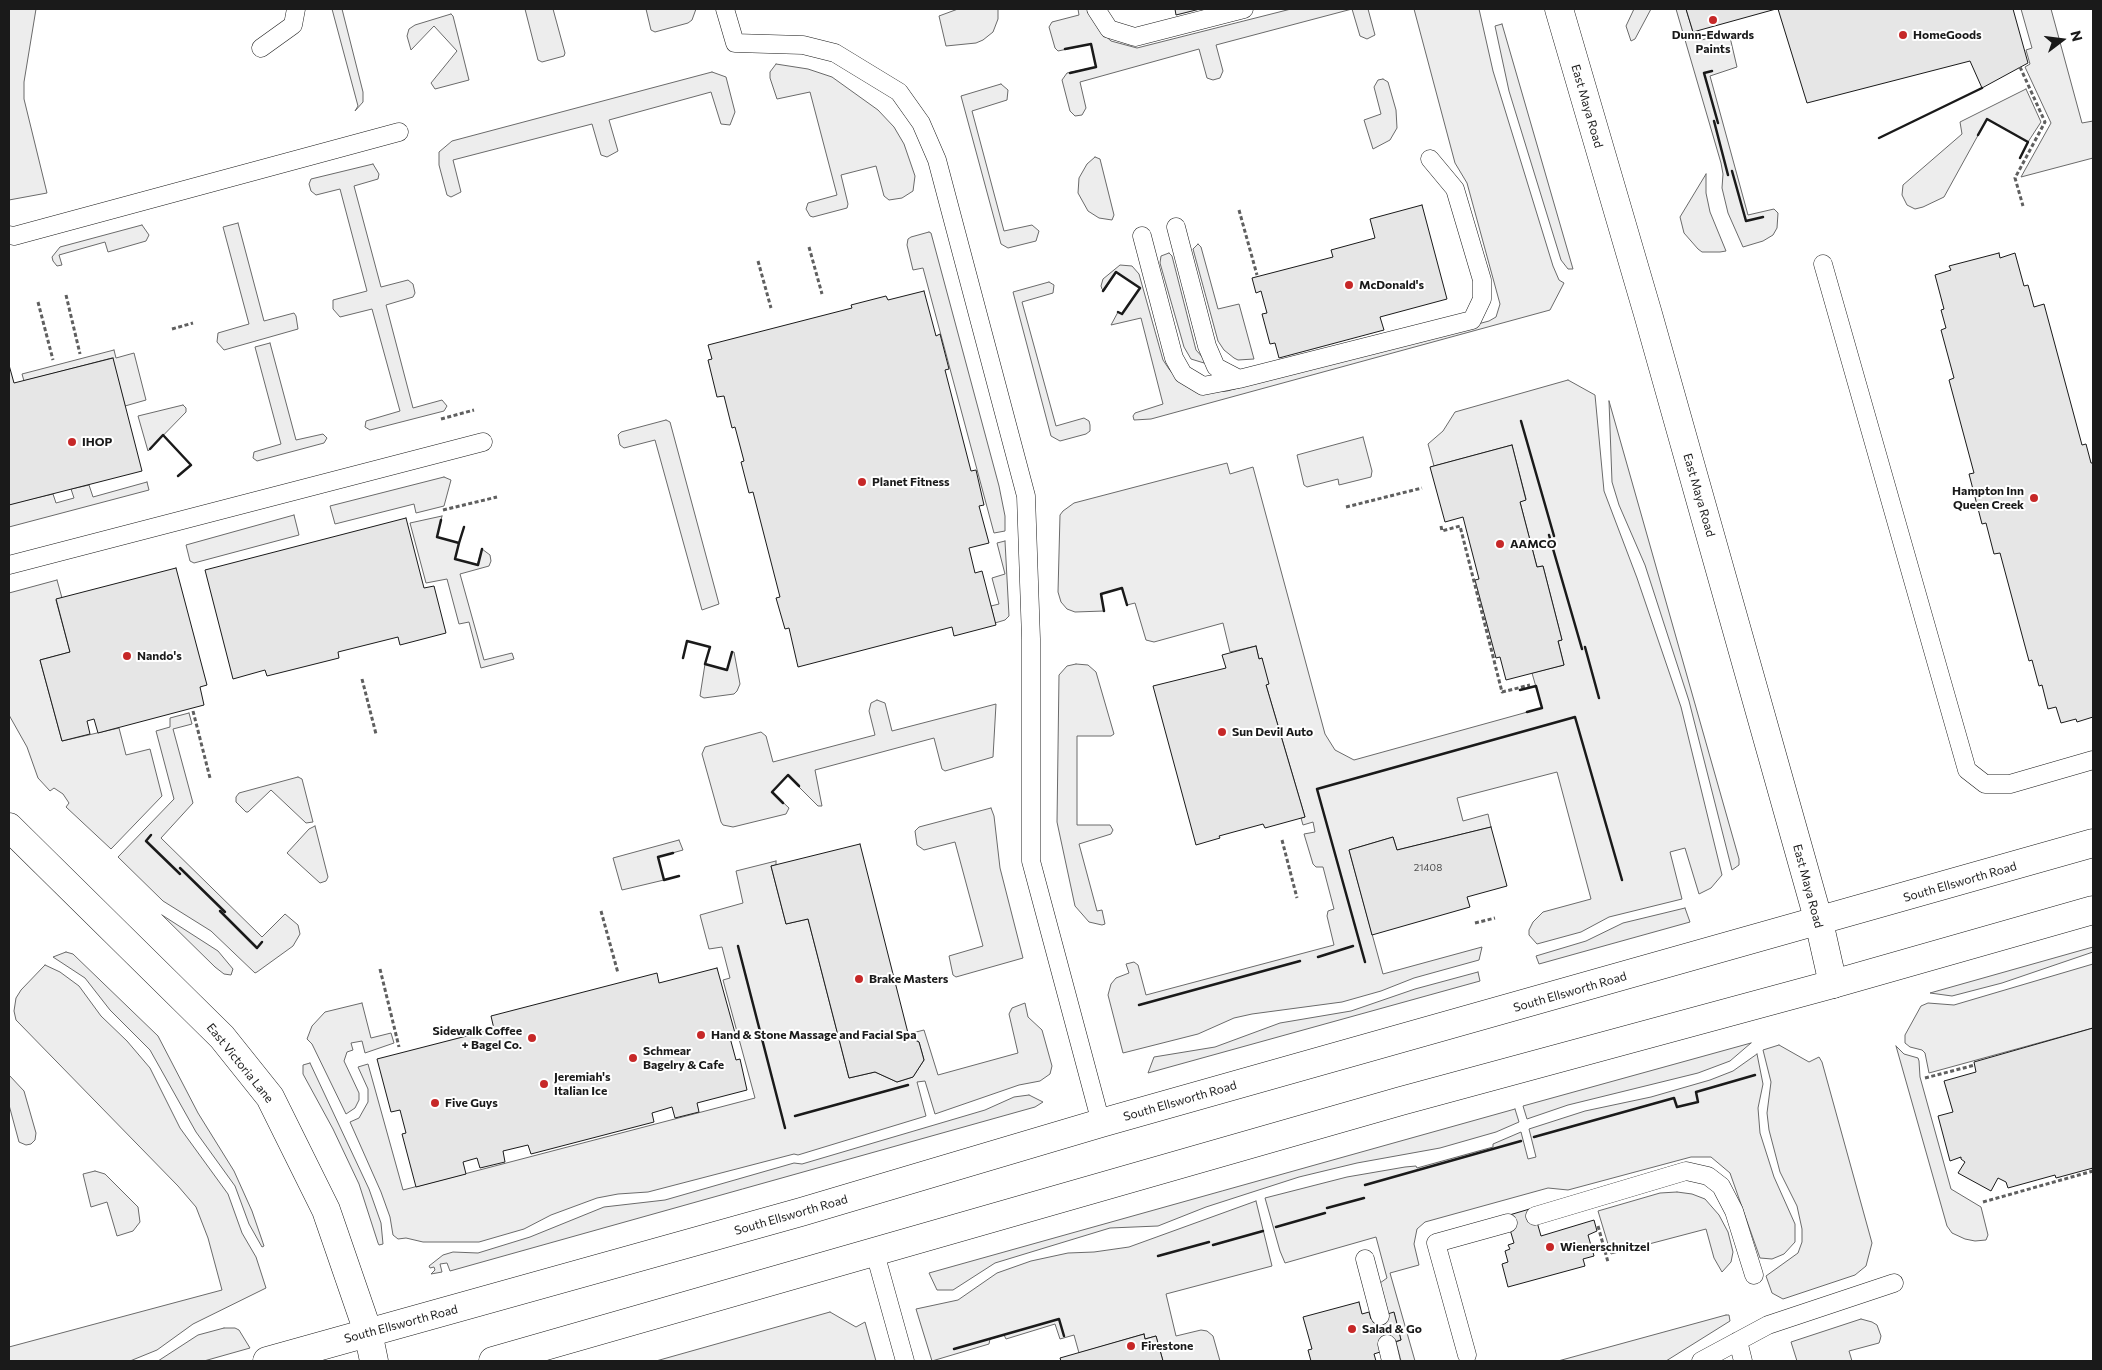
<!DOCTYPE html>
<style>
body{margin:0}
#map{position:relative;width:2102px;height:1370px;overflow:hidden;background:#fff;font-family:Commissioner,sans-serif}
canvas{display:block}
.frame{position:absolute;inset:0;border:10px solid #1a1a1a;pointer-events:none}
.north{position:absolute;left:2037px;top:15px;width:50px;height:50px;-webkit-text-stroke:4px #fff;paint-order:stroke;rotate:75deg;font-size:14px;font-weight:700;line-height:20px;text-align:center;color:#1a1a1a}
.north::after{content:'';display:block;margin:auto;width:18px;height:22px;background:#1a1a1a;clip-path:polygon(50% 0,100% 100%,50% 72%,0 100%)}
</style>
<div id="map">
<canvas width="2102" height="1370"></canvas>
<div class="frame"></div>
<div class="north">N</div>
</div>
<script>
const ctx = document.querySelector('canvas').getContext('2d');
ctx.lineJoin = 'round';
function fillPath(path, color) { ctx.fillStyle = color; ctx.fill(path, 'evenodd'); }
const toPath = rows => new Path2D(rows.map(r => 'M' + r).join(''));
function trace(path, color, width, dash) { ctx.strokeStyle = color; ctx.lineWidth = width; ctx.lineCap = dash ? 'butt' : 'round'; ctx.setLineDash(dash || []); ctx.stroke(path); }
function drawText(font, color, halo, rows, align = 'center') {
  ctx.font = font + ' Commissioner,sans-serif'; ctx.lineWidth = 4; ctx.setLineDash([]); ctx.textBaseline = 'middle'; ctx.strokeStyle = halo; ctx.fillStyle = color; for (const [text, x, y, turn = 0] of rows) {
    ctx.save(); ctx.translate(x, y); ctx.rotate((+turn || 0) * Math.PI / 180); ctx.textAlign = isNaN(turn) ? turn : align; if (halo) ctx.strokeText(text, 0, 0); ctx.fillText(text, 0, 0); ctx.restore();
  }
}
const green = toPath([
 [9,9,36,9,24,82,24,99,47,193,9,200,9,9],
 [332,9,342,9,363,92,363,102,355,111,358,106,332,9],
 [525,9,553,9,565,53,564,56,542,62,538,60,525,9],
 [646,9,696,9,692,20,688,23,655,32,651,30,646,9],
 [958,9,998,9,998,19,993,32,983,40,976,43,946,46,939,16,958,9],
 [1078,9,1088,9,1099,30,1111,41,1137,48,1291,9,1368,9,1375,35,1367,39,1360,36,1352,9,1216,45,1223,71,1220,78,1213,80,1207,78,1199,49,1080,82,1086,108,1082,115,1075,116,1070,111,1062,80,1067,73,1096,67,1091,44,1058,51,1055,48,1049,27,1052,22,1079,15,1078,9],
 [1414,9,1479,9,1493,71,1553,266,1559,280,1564,283,1550,310,1151,419,1134,420,1133,416,1135,413,1163,404,1141,318,1111,325,1118,312,1122,314,1140,288,1116,272,1104,291,1102,289,1101,286,1103,279,1120,265,1132,266,1139,274,1163,360,1169,369,1178,380,1212,392,1227,391,1489,321,1496,317,1500,304,1467,183,1455,163,1414,9],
 [1634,9,1651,9,1635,39,1631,41,1626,26,1634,9],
 [1676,9,1686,9,1693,32,1699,31,1701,40,1729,33,1737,67,1710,76,1748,215,1774,209,1778,213,1777,228,1773,235,1763,241,1743,247,1728,213,1722,188,1723,174,1721,163,1676,9],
 [2021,9,2051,9,2082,123,2093,121,2093,158,2021,177,2051,123,2025,67,2030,64,2026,50,2032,48,2021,9],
 [451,14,453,16,469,80,435,89,431,83,457,51,434,26,411,50,407,36,409,29,415,25,451,14],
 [1502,24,1573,269,1568,269,1561,260,1509,91,1495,26,1502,24],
 [776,64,808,69,832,77,878,110,894,127,904,144,915,176,913,191,902,198,889,200,884,196,876,166,841,175,848,204,847,208,813,217,810,216,806,209,808,203,837,195,810,92,777,99,770,78,770,72,776,64],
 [712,72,726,77,735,112,730,125,721,124,711,92,609,120,618,151,607,157,601,155,592,124,453,160,461,192,451,197,447,195,439,165,439,152,452,141,712,72],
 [1383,79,1388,82,1396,110,1397,128,1390,140,1373,149,1364,120,1381,114,1374,87,1378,80,1383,79],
 [1001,84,1008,90,1007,100,972,111,1004,231,1032,225,1039,231,1036,241,1008,248,1001,244,961,96,1001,84],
 [2026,89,2041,122,2028,142,1987,119,1944,197,1923,207,1915,209,1907,205,1902,195,1903,185,1962,134,1960,122,2026,89],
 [1095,157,1100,159,1114,215,1112,220,1099,218,1088,211,1078,193,1079,178,1087,164,1095,157],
 [373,164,379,174,378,179,354,186,381,287,408,280,413,284,415,293,413,297,386,305,413,408,442,400,447,406,444,411,370,430,365,427,366,421,400,411,372,309,340,317,333,309,333,300,367,291,340,189,316,195,311,191,309,184,311,179,373,164],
 [1706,174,1706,193,1710,212,1726,251,1720,252,1702,252,1698,249,1684,233,1680,217,1706,174],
 [238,223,264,321,294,313,296,316,298,329,224,350,217,342,218,333,249,324,223,227,238,223],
 [142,225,149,235,146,241,108,252,105,242,59,255,62,265,57,266,53,261,52,257,60,247,142,225],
 [929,232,931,233,999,486,1005,516,1005,531,994,533,923,268,913,270,907,245,908,239,911,237,929,232],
 [1198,244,1201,247,1218,309,1239,304,1254,359,1238,360,1234,358,1224,350,1218,341,1193,249,1198,244],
 [1169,253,1172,256,1196,350,1205,360,1204,363,1191,359,1184,347,1160,263,1161,256,1169,253],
 [1049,282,1054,285,1053,293,1022,302,1056,426,1084,418,1089,421,1090,425,1090,431,1086,434,1060,441,1051,436,1013,292,1049,282],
 [270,343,296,440,323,434,327,438,324,443,257,461,253,458,254,452,281,444,255,347,270,343],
 [114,350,116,358,134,353,146,400,125,406,112,358,24,381,22,374,114,350],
 [1568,380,1595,395,1604,491,1637,578,1681,707,1722,875,1711,888,1699,894,1685,848,1670,852,1682,899,1609,917,1581,932,1537,944,1529,935,1529,930,1533,922,1543,912,1591,899,1557,772,1457,798,1463,821,1488,814,1491,827,1397,850,1393,837,1349,850,1383,974,1482,947,1479,960,1414,978,1381,991,1342,1002,1252,1014,1234,1018,1198,1034,1123,1053,1108,995,1111,984,1116,978,1129,973,1126,964,1134,962,1138,965,1146,995,1334,945,1327,916,1328,911,1334,909,1323,867,1316,867,1313,864,1304,834,1315,832,1313,822,1303,825,1301,818,1305,817,1266,685,1262,658,1259,659,1256,646,1230,652,1223,623,1154,642,1146,640,1135,603,1127,605,1122,588,1101,594,1104,611,1075,612,1067,609,1061,602,1058,592,1060,515,1063,511,1074,503,1227,463,1230,474,1253,467,1325,734,1335,750,1354,760,1542,708,1532,673,1564,665,1558,641,1562,640,1543,566,1537,567,1520,502,1526,499,1512,445,1434,466,1428,444,1443,431,1455,412,1568,380],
 [1609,401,1739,859,1739,865,1732,870,1689,701,1645,565,1619,505,1612,482,1609,401],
 [183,405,186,408,186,412,148,451,138,416,183,405],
 [666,420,670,422,719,604,702,610,655,440,624,448,620,445,618,435,621,432,666,420],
 [1363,437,1372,471,1371,477,1339,485,1338,479,1307,487,1304,485,1297,455,1363,437],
 [444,477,451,480,444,506,416,513,414,504,335,524,330,506,444,477],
 [147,482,149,490,9,527,9,504,53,494,56,503,74,498,71,489,89,485,93,497,147,482],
 [294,515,299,535,194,563,190,561,186,545,294,515],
 [442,516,437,537,459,543,455,559,477,565,482,549,490,555,491,561,489,566,460,574,484,660,512,653,514,659,481,668,469,622,459,624,447,579,426,583,410,523,442,516],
 [1005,541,1009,616,1005,620,995,623,991,606,999,604,992,578,1005,574,997,543,1005,541],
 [57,580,62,598,56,600,70,652,40,660,62,741,119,728,126,755,150,749,162,796,111,849,66,807,69,803,63,794,54,788,50,791,38,778,27,747,9,715,9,593,57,580],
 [732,652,734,652,740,684,737,691,734,694,704,698,700,696,705,664,727,670,732,652],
 [1076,664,1088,665,1096,672,1114,734,1111,736,1077,736,1077,825,1110,825,1113,830,1111,834,1079,844,1097,911,1102,910,1105,924,1102,925,1089,922,1075,906,1057,822,1059,675,1067,666,1076,664],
 [877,700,885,703,892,731,996,704,993,757,945,771,942,769,934,738,815,770,822,806,818,806,788,776,772,792,789,808,786,814,733,827,723,825,721,822,702,754,705,747,761,732,766,736,773,762,875,735,869,711,871,703,877,700],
 [189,713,192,724,173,729,193,803,161,838,262,937,285,914,298,925,300,934,293,946,257,972,255,973,211,931,163,901,118,857,174,799,156,731,170,727,170,718,189,713],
 [298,777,302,779,313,822,306,823,271,790,248,812,246,812,236,802,236,797,239,793,298,777],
 [991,808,994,816,1000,868,1023,958,956,977,953,975,949,956,983,946,955,842,924,850,917,845,915,831,919,827,991,808],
 [315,826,328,877,326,881,320,883,287,853,309,829,315,826],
 [679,840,683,850,658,857,664,880,622,890,613,858,679,840],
 [776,861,776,865,771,866,786,924,808,919,849,1078,875,1072,897,1082,913,1077,924,1060,919,1042,908,1034,924,1030,938,1075,1018,1053,1009,1014,1012,1008,1025,1003,1028,1017,1042,1030,1052,1066,1050,1074,1040,1081,1019,1085,935,1114,925,1081,917,1082,926,1116,798,1155,794,1154,648,1192,618,1194,597,1198,551,1215,524,1229,479,1242,423,1242,406,1238,398,1239,393,1235,390,1217,381,1192,350,1122,359,1118,368,1102,368,1089,358,1067,368,1064,403,1190,755,1098,723,980,730,978,722,947,709,949,700,915,743,903,736,871,776,861],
 [1685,908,1690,922,1539,964,1536,956,1586,941,1623,923,1685,908],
 [162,915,218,951,233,969,231,975,224,974,215,967,162,915],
 [2093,947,2093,952,2002,983,1952,996,1930,993,2093,947],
 [66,952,73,954,158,1036,198,1113,234,1171,252,1211,264,1246,262,1247,249,1224,235,1186,196,1132,150,1050,110,1010,85,978,53,957,66,952],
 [2093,964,2093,1028,1929,1073,1925,1053,1922,1050,1910,1047,1905,1043,1905,1035,1921,1006,1928,1003,1954,1005,2093,964],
 [45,965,60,972,79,986,101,1016,127,1041,150,1068,180,1128,228,1194,242,1233,256,1257,266,1288,193,1324,157,1350,130,1361,9,1361,9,1347,222,1290,208,1238,196,1207,178,1186,16,1020,14,1011,16,998,21,990,45,965],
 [1478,972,1480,981,1148,1073,1154,1057,1215,1047,1280,1023,1351,1011,1415,989,1478,972],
 [362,1003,371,1038,391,1033,394,1043,365,1053,362,1041,351,1043,353,1050,347,1052,344,1061,359,1093,359,1100,355,1108,346,1114,312,1044,307,1039,312,1026,325,1012,362,1003],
 [1751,1043,1730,1061,1698,1073,1568,1105,1527,1119,1523,1106,1751,1043],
 [1779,1045,1809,1062,1819,1057,1822,1062,1872,1243,1866,1266,1855,1275,1783,1299,1772,1293,1766,1276,1798,1253,1802,1242,1802,1229,1797,1206,1780,1172,1769,1130,1767,1113,1771,1082,1763,1050,1779,1045],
 [1896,1046,1904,1054,1918,1058,1919,1061,1920,1077,1951,1189,1981,1207,1988,1235,1986,1240,1975,1241,1965,1239,1952,1233,1947,1226,1896,1046],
 [1757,1054,1763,1084,1758,1108,1760,1133,1774,1177,1795,1224,1795,1242,1784,1254,1772,1259,1760,1258,1730,1173,1711,1157,1691,1157,1568,1190,1548,1188,1425,1222,1417,1229,1414,1244,1419,1265,1390,1273,1415,1361,1401,1361,1396,1342,1401,1340,1394,1313,1388,1315,1380,1287,1380,1283,1387,1278,1376,1237,1285,1263,1280,1251,1265,1198,1347,1177,1405,1167,1416,1166,1417,1168,1493,1147,1493,1144,1521,1132,1528,1159,1536,1157,1529,1129,1585,1111,1651,1097,1710,1080,1733,1071,1757,1054],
 [310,1063,369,1189,381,1223,383,1244,379,1245,378,1243,359,1184,333,1129,303,1074,303,1065,310,1063],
 [9,1075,24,1091,36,1133,35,1140,31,1144,26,1145,19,1142,9,1105,9,1075],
 [1029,1095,1043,1102,1035,1107,450,1271,447,1263,440,1264,442,1272,431,1274,435,1270,434,1267,430,1268,429,1266,443,1255,453,1252,478,1253,530,1237,604,1207,665,1200,794,1163,802,1164,985,1110,1014,1097,1029,1095],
 [1515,1109,1519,1122,1496,1132,1440,1148,1357,1163,1299,1177,1206,1207,1158,1226,1110,1228,995,1263,953,1290,937,1290,929,1273,1515,1109],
 [95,1171,105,1174,138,1207,140,1222,133,1231,117,1236,107,1202,91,1207,83,1174,95,1171],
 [1677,1192,1692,1194,1705,1199,1719,1215,1728,1232,1733,1252,1731,1262,1722,1272,1714,1258,1706,1229,1611,1254,1598,1211,1660,1193,1677,1192],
 [1256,1201,1272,1266,1166,1294,1176,1336,1201,1330,1207,1331,1213,1336,1220,1361,1163,1361,1156,1336,1145,1339,1144,1334,1079,1353,1074,1335,1060,1339,1055,1324,1006,1339,1004,1335,990,1339,989,1344,932,1361,916,1309,958,1300,997,1273,1031,1261,1068,1253,1094,1252,1129,1247,1256,1201],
 [830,1312,856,1327,865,1322,876,1361,656,1361,830,1312],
 [1726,1315,1729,1315,1730,1321,1666,1361,1558,1361,1726,1315],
 [1861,1319,1872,1322,1877,1325,1881,1336,1880,1340,1879,1343,1849,1351,1852,1361,1797,1361,1791,1342,1861,1319],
 [224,1328,235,1328,239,1330,250,1348,204,1361,158,1361,198,1335,224,1328]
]);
const building = toPath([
 [1175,9,1200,9,1176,15,1175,9],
 [1686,9,1776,9,1693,32,1686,9],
 [1778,9,2013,9,2028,63,1982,88,1970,61,1807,103,1778,9],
 [1422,205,1447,299,1380,317,1384,330,1279,358,1275,343,1270,344,1262,314,1267,313,1261,291,1256,293,1252,278,1333,257,1331,250,1375,238,1370,219,1422,205],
 [1999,253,2000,258,2015,253,2024,286,2028,285,2034,307,2044,304,2082,445,2086,444,2091,463,2093,463,2093,717,2077,722,2076,719,2061,723,2056,707,2048,709,2042,685,2039,686,2032,660,2029,661,2000,553,1994,554,1986,523,1982,524,1969,474,1974,473,1949,380,1954,378,1941,330,1946,328,1941,310,1944,309,1935,275,1951,270,1949,266,1999,253],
 [924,291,936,336,940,334,949,369,945,370,971,471,976,470,984,505,979,506,989,543,969,548,975,573,982,571,996,625,954,636,952,627,798,667,789,628,785,629,776,598,780,597,753,492,749,493,741,462,744,461,735,427,732,428,724,396,717,397,708,360,712,359,708,345,852,308,851,305,886,296,888,300,924,291],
 [113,358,142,471,9,505,9,365,14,383,113,358],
 [1512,445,1526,500,1520,502,1537,567,1543,566,1562,640,1558,641,1564,665,1506,680,1500,657,1496,658,1475,580,1479,579,1463,517,1445,522,1430,467,1512,445],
 [406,518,424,588,434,586,446,633,400,645,398,637,338,652,339,658,267,676,265,670,233,679,205,570,406,518],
 [176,568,207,685,200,687,204,705,98,733,94,719,87,721,90,734,62,741,40,660,70,652,56,599,176,568],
 [1256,646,1259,659,1262,658,1269,684,1266,685,1305,817,1265,828,1263,824,1219,836,1220,838,1196,845,1153,686,1226,668,1222,655,1256,646],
 [1491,827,1507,886,1467,897,1470,907,1372,935,1349,850,1393,837,1397,850,1491,827],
 [860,844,909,1037,919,1042,924,1060,913,1077,897,1082,875,1072,849,1078,808,919,786,924,771,866,860,844],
 [717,968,735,1033,729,1034,736,1060,740,1059,747,1090,697,1103,699,1112,675,1118,672,1107,652,1113,654,1122,531,1154,528,1145,503,1151,505,1162,480,1168,477,1158,463,1162,466,1174,416,1187,402,1134,406,1133,400,1110,391,1112,377,1059,494,1029,491,1016,657,973,659,983,717,968],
 [2093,1028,2093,1168,2056,1178,2055,1175,2008,1188,2006,1182,1998,1178,1991,1191,1958,1173,1965,1162,1961,1159,1961,1157,1950,1161,1938,1116,1953,1112,1944,1081,1976,1072,1974,1062,2093,1028],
 [1533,1208,1541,1236,1594,1220,1597,1231,1588,1235,1594,1256,1583,1259,1585,1266,1508,1287,1502,1264,1508,1262,1505,1251,1510,1249,1508,1245,1514,1243,1506,1216,1533,1208],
 [1359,1302,1362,1314,1369,1312,1371,1319,1394,1312,1401,1340,1387,1344,1380,1352,1374,1354,1376,1361,1311,1361,1308,1350,1312,1349,1303,1317,1359,1302],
 [1144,1334,1145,1339,1156,1336,1163,1361,1061,1361,1060,1358,1144,1334]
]);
const path = toPath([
 [2020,67,2045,122,2015,178,2023,206],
 [1239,210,1257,275],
 [809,247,822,294],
 [758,261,771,308],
 [66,295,80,354],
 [38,302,53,360],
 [172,329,193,323],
 [441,419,474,410],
 [1346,507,1422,488],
 [443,510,497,497],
 [1441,526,1442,531,1460,526,1502,692,1530,685],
 [362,679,376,734],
 [193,711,210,778],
 [1282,840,1297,898],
 [601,911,618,973],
 [1475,923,1495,918],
 [380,969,399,1047],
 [1925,1078,1975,1065],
 [1983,1202,2093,1171],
 [1598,1226,1608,1262]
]);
const lane = toPath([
 [725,9,735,43,803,45,835,53,899,92,921,123,937,160,1026,496,1031,639,1031,861,1101,1123],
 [1096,9,1109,29,1135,37,1244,9],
 [261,48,293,25,296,9],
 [1176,227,1207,346,1216,367,1239,379],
 [9,235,14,236,399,132],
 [1142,236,1174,358,1183,374,1203,386,1239,379,1472,320,1482,299,1482,280,1455,189,1430,159],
 [1823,264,1967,770,1985,784,2010,784,2093,760],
 [9,565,483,442],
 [1535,1216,1686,1171,1708,1176,1721,1186,1734,1211,1754,1275],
 [875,1253,905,1361],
 [1365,1259,1380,1316],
 [1738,1341,1743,1361],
 [1387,1344,1391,1361],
 [1467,1355,1436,1243,1508,1223],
 [1701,1361,1768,1325,1894,1283]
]);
const street = toPath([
 [1559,9,1648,314,1819,922,1833,984]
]);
const secondary = toPath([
 [9,827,222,1037,270,1097,326,1210,368,1332,374,1361],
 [267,1361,801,1212,1101,1123,2093,843],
 [493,1361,1401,1101,1833,984,2093,910]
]);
const wall = toPath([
 [1065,49,1091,44,1096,67,1070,73],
 [1712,71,1704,73,1718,123],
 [1714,121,1728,175],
 [1978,135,1987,119,2028,142,2020,158],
 [1879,138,1982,88],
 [1732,171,1746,221,1763,217],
 [1103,291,1116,272,1140,288,1122,314,1118,312],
 [1521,421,1554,536],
 [150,449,163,435,191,465,178,476],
 [441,520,437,537,459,543,455,559,478,565,482,549],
 [1549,535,1582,649],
 [459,543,464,527],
 [1104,611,1101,594,1122,588,1127,605],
 [1585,647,1599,698],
 [683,658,687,641,710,647,705,664,727,670,732,652],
 [1520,690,1536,686,1542,708,1527,712],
 [783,803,772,792,788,775,799,786],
 [151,835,146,841,180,874],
 [673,853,658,857,664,880,679,876],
 [180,868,225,912],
 [220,911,257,948,262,942],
 [738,946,785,1128],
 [1318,957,1353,946],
 [1365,962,1317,789,1575,717,1622,880],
 [1139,1005,1300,961],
 [795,1116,908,1085],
 [1534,1137,1674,1098,1677,1107,1698,1102,1696,1092,1755,1075],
 [1365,1185,1521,1141],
 [1327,1208,1364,1198],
 [1276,1227,1325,1213],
 [1213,1245,1263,1231],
 [1158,1256,1209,1242],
 [954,1349,1059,1319,1064,1336]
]);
const markers = [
 [1713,20,5,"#c62828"],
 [1903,35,5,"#c62828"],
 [1349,285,5,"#c62828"],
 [72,442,5,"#c62828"],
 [862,482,5,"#c62828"],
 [2034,498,5,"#c62828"],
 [1500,544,5,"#c62828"],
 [127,656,5,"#c62828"],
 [1222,732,5,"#c62828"],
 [859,979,5,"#c62828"],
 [701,1035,5,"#c62828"],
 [532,1038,5,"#c62828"],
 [633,1058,5,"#c62828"],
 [544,1084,5,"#c62828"],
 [435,1103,5,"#c62828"],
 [1550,1247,5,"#c62828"],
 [1352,1329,5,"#c62828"],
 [1131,1346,5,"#c62828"]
];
const numberNames = [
 ["21408",1428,868]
];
const poiNames = [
 ["Dunn-Edwards",1713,35,"center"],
 ["Paints",1713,49,"center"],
 ["HomeGoods",1913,35],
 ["McDonald's",1359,285],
 ["IHOP",82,442],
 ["Planet Fitness",872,482],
 ["Hampton Inn",2024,491,"right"],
 ["Queen Creek",2024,505,"right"],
 ["AAMCO",1510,544],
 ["Nando's",137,656],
 ["Sun Devil Auto",1232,732],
 ["Brake Masters",869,979],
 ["Sidewalk Coffee",522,1031,"right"],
 ["+ Bagel Co.",522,1045,"right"],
 ["Hand & Stone Massage and Facial Spa",711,1035],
 ["Schmear",643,1051],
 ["Bagelry & Cafe",643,1065],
 ["Jeremiah's",554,1077],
 ["Italian Ice",554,1091],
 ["Five Guys",445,1103],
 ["Wienerschnitzel",1560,1247],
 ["Salad & Go",1362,1329],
 ["Firestone",1141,1346]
];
const streetNames = [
 ["East Maya Road",1587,106,74],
 ["East Maya Road",1699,495,74],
 ["South Ellsworth Road",1960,882,-16],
 ["East Maya Road",1808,886,75],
 ["South Ellsworth Road",1570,992,-16],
 ["East Victoria Lane",240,1063,51],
 ["South Ellsworth Road",1180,1101,-16],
 ["South Ellsworth Road",791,1215,-16],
 ["South Ellsworth Road",401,1324,-15]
];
fillPath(green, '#ededed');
trace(green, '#6a6a6a', 1);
fillPath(building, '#e6e6e6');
trace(building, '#1a1a1a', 1);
trace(lane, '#1a1a1a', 19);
trace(street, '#1a1a1a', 29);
trace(secondary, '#1a1a1a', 29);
trace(path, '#5f5f5f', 3, [4, 2.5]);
trace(lane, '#fff', 18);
trace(street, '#fff', 28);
trace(secondary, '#fff', 28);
trace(wall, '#1a1a1a', 2.5);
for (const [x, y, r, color] of markers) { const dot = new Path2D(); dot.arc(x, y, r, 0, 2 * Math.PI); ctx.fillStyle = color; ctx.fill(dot); trace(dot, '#fff', 2); }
drawText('10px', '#4d4d4d', null, numberNames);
drawText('bold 12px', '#1a1a1a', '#fff', poiNames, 'left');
drawText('12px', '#1a1a1a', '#fff', streetNames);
</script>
